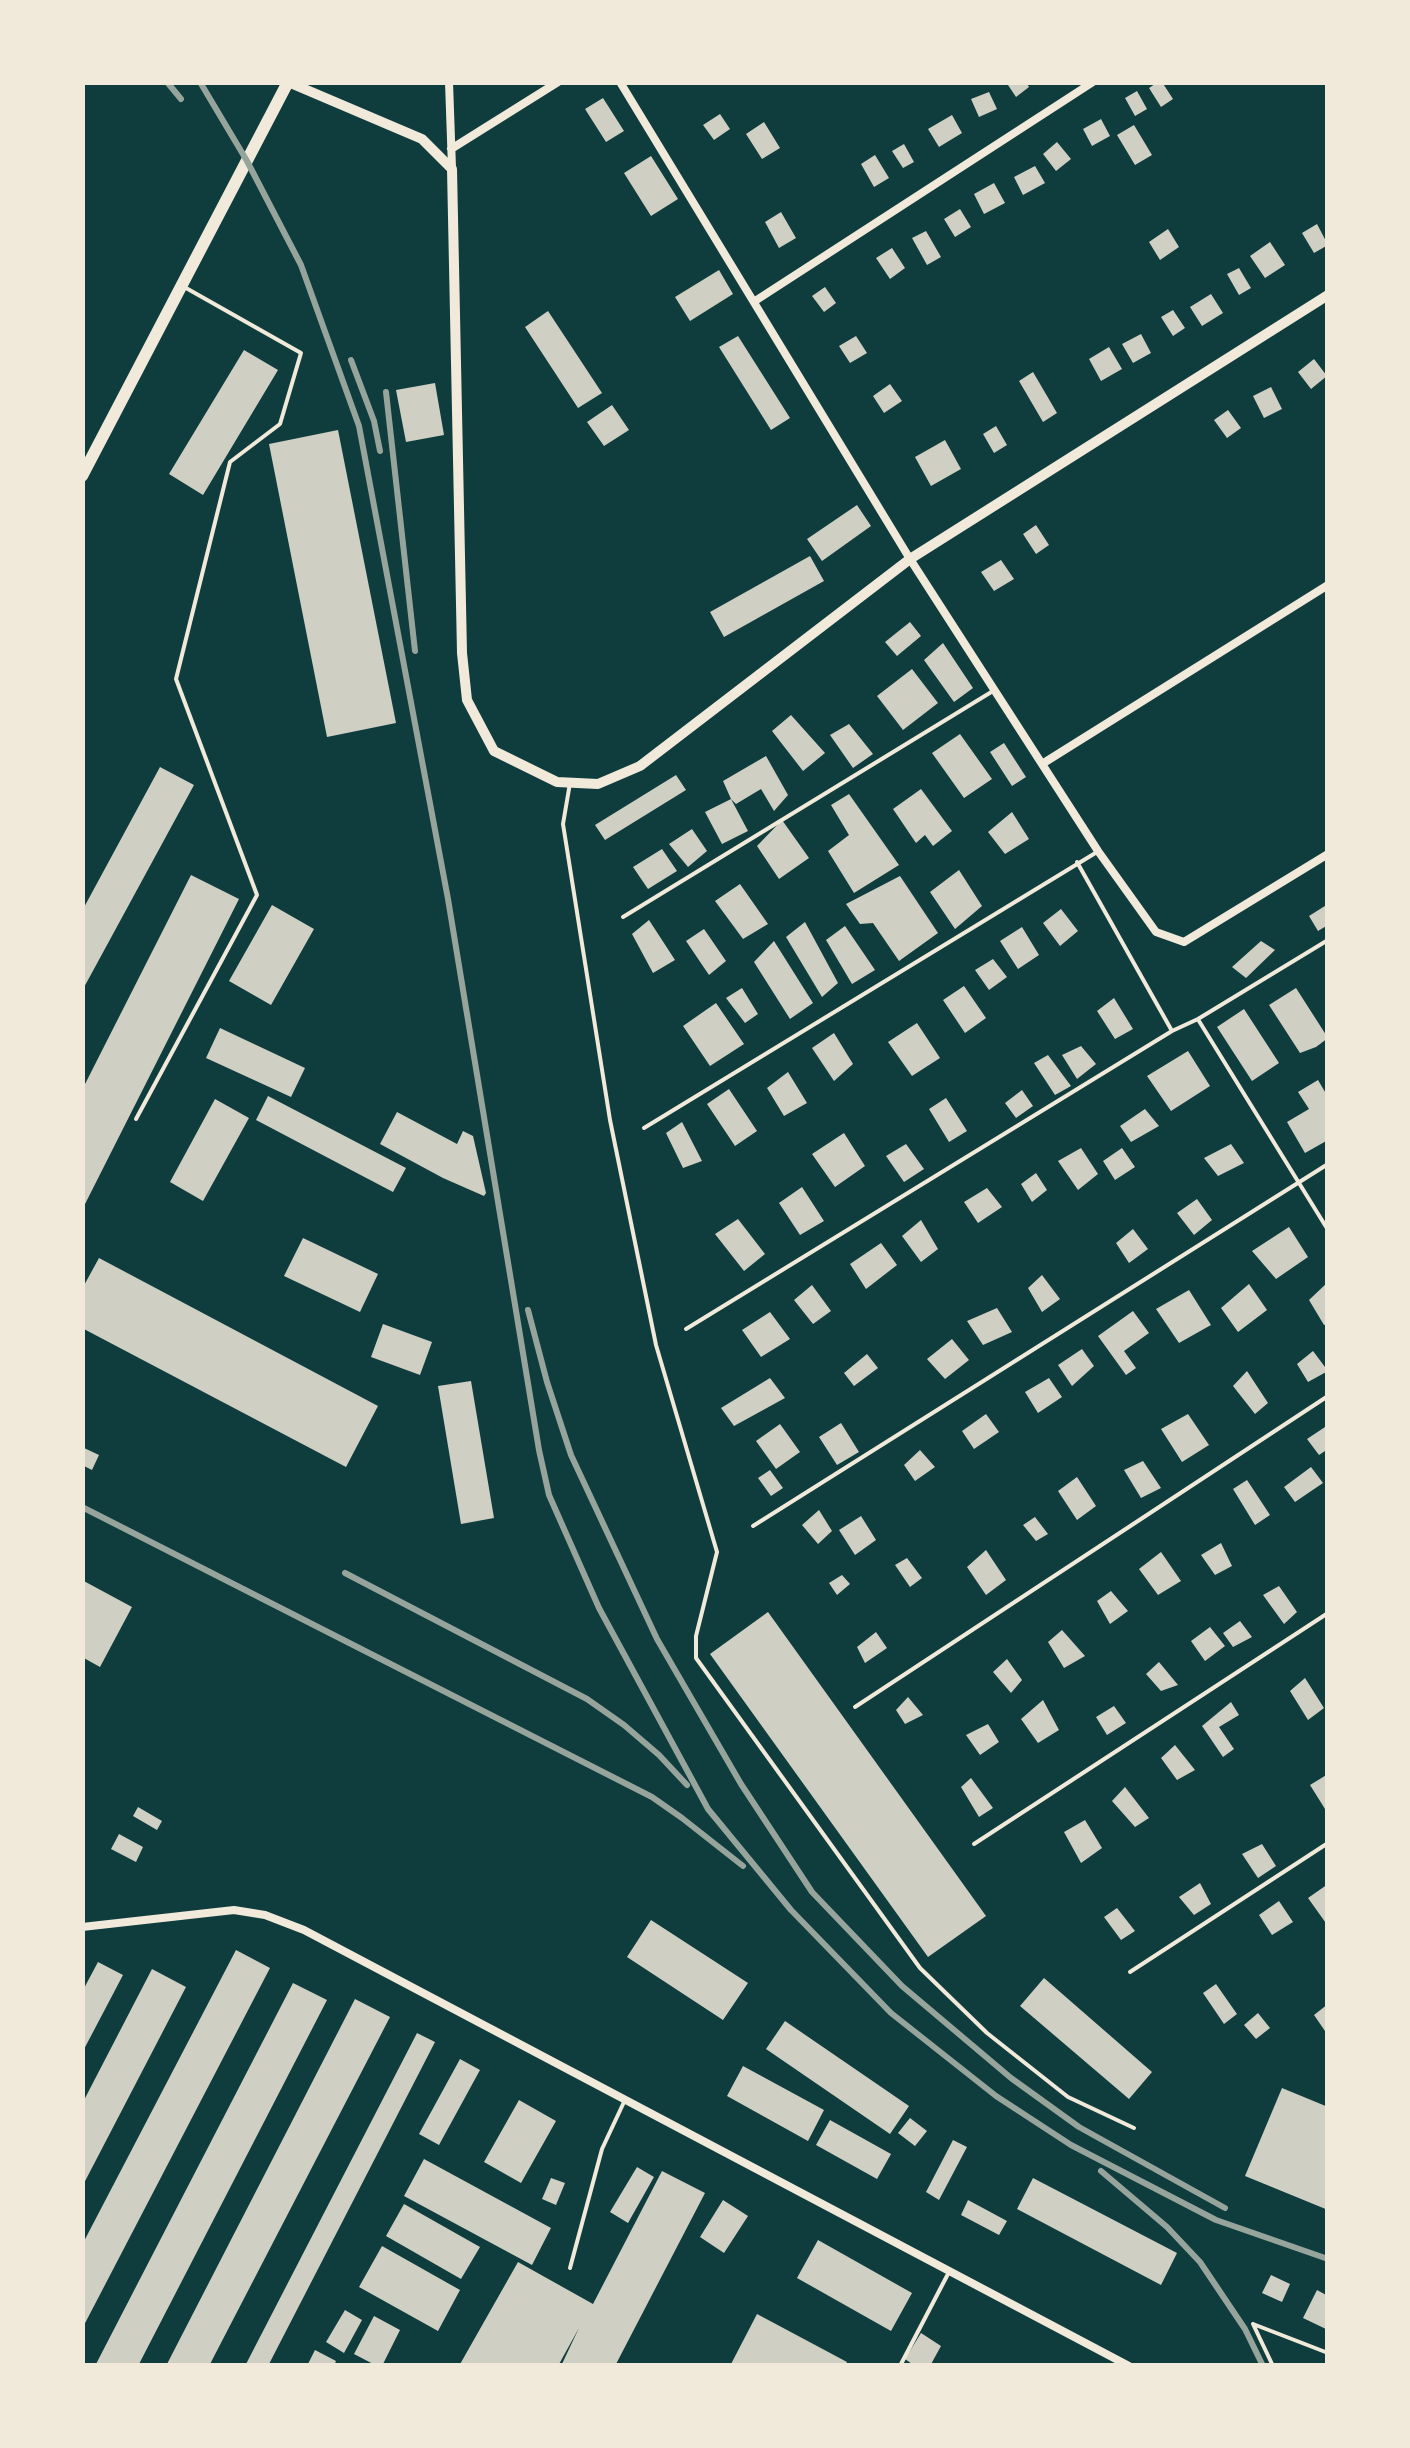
<!DOCTYPE html>
<style>
body{margin:0}
#map{position:relative;width:1410px;height:2448px;overflow:hidden;background:#0f3d3e;font-family:"Golos Text",sans-serif}
canvas{display:block}
.frame{position:absolute;inset:0;border:85px solid #f1e9da;pointer-events:none}
</style>
<div id="map">
<canvas width="1410" height="2448"></canvas>
<div class="frame"></div>
</div>
<script>
const ctx = document.querySelector('canvas').getContext('2d');
ctx.lineJoin = 'round';
function fillPath(path, color) { ctx.fillStyle = color; ctx.fill(path, 'evenodd'); }
const toPath = rows => new Path2D(rows.map(r => 'M' + r).join(''));
function trace(path, color, width, dash) { ctx.strokeStyle = color; ctx.lineWidth = width; ctx.lineCap = dash ? 'butt' : 'round'; ctx.setLineDash(dash || []); ctx.stroke(path); }
const building = toPath([
 [1006,82,1026,82,1029,87,1016,97],
 [1158,82,1162,82,1173,99,1161,107,1149,88],
 [1137,91,1147,109,1135,116,1125,98],
 [989,92,997,109,979,117,971,99],
 [603,98,624,131,606,142,585,109],
 [720,114,730,129,714,140,703,125],
 [952,115,962,133,939,147,928,129],
 [1101,119,1110,136,1092,146,1083,129],
 [764,122,780,148,762,159,746,134],
 [1134,125,1152,155,1135,165,1117,135],
 [1057,142,1071,159,1056,171,1043,154],
 [904,144,914,162,903,168,892,151],
 [875,155,889,178,874,187,861,164],
 [651,156,678,199,651,216,624,173],
 [1035,166,1045,183,1023,195,1014,177],
 [994,183,1005,203,984,214,974,194],
 [960,209,971,227,955,237,944,219],
 [781,212,796,238,779,248,765,222],
 [1317,224,1328,245,1314,253,1302,233],
 [1168,229,1179,247,1160,260,1149,242],
 [926,231,941,257,927,265,912,238],
 [1270,242,1285,265,1265,278,1250,256],
 [892,248,905,268,890,279,876,258],
 [1239,268,1251,288,1239,295,1227,274],
 [719,270,733,294,690,321,675,297],
 [825,287,836,303,824,312,812,296],
 [1211,294,1223,313,1202,326,1190,307],
 [1173,310,1185,328,1173,336,1161,317],
 [548,311,602,393,578,408,525,327],
 [1141,334,1151,353,1133,363,1122,344],
 [738,336,790,418,771,430,719,347],
 [856,336,867,353,850,363,839,346],
 [1109,347,1122,369,1101,381,1089,359],
 [244,350,278,370,203,495,169,474],
 [1314,359,1327,376,1311,389,1298,372],
 [1033,372,1057,413,1043,422,1019,381],
 [435,383,444,435,406,442,396,390],
 [890,384,902,401,884,413,873,396],
 [1271,387,1282,409,1264,418,1253,396],
 [612,405,629,430,604,446,587,422],
 [1228,410,1241,428,1227,438,1214,420],
 [996,426,1007,445,994,453,983,434],
 [338,430,396,723,327,737,269,444],
 [945,440,961,469,931,486,915,457],
 [857,505,871,526,822,561,807,539],
 [1036,525,1049,545,1036,554,1023,534],
 [810,556,824,581,724,637,710,612],
 [1001,560,1014,579,994,591,981,572],
 [910,622,921,636,897,656,885,642],
 [943,643,973,688,954,702,924,660],
 [912,669,938,703,903,730,877,696],
 [791,715,825,753,803,771,772,731],
 [849,724,873,754,853,768,830,735],
 [960,734,992,779,964,798,932,753],
 [1004,743,1026,777,1012,786,990,752],
 [766,756,788,795,774,811,761,789,736,804,731,799,723,781],
 [160,767,194,785,82,991,82,911],
 [676,775,686,790,605,840,595,825],
 [921,789,952,831,933,846,925,835,916,843,893,809],
 [849,794,899,865,854,893,828,851,849,835,831,805],
 [731,799,748,831,722,844,705,812],
 [1012,812,1029,839,1005,854,988,832],
 [782,820,809,858,779,879,757,846],
 [692,829,707,851,688,867,669,844],
 [662,849,677,871,648,889,633,867],
 [959,870,982,906,955,929,930,892],
 [191,875,239,899,82,1210,82,1090],
 [900,876,938,933,899,961,873,923,860,924,846,904],
 [740,884,768,924,743,939,715,901],
 [1328,904,1328,925,1318,931,1309,916],
 [272,905,314,929,271,1005,229,981],
 [1061,909,1078,931,1060,946,1043,923],
 [649,920,675,960,653,973,632,934],
 [805,922,838,983,822,997,786,937],
 [845,926,875,970,852,984,826,940],
 [1022,927,1039,955,1018,969,1000,941],
 [704,929,726,961,709,975,686,941],
 [774,941,813,1003,790,1019,754,962],
 [1261,941,1275,950,1246,978,1232,967],
 [993,959,1007,977,989,990,975,970],
 [964,986,986,1018,965,1033,943,1000],
 [742,988,758,1014,745,1023,726,998],
 [1296,988,1328,1038,1316,1047,1300,1053,1269,1005],
 [1114,998,1133,1029,1115,1039,1097,1011],
 [716,1003,744,1044,710,1066,683,1026],
 [1244,1009,1279,1063,1252,1081,1217,1027],
 [917,1023,940,1058,912,1076,888,1042],
 [220,1028,305,1068,291,1097,206,1058],
 [834,1033,853,1064,834,1081,812,1048],
 [1081,1046,1096,1064,1077,1079,1062,1055],
 [1188,1051,1210,1086,1171,1111,1147,1076],
 [1048,1055,1071,1086,1055,1095,1034,1063],
 [788,1072,807,1103,784,1116,767,1088],
 [1318,1080,1328,1097,1328,1140,1305,1153,1287,1122,1309,1109,1298,1092],
 [729,1089,757,1131,735,1146,707,1104],
 [1022,1090,1033,1106,1016,1118,1005,1103],
 [268,1096,406,1168,393,1192,256,1120],
 [946,1098,967,1131,949,1142,929,1109],
 [215,1099,249,1118,203,1201,170,1182],
 [1145,1109,1159,1126,1131,1142,1120,1126],
 [397,1112,457,1144,463,1131,473,1136,486,1193,484,1196,443,1178,380,1144],
 [682,1122,702,1161,683,1168,666,1133],
 [844,1133,865,1166,835,1187,812,1154],
 [906,1144,924,1169,904,1182,886,1156],
 [1231,1144,1244,1163,1218,1176,1204,1158],
 [1081,1148,1098,1174,1078,1190,1058,1161],
 [1122,1148,1135,1167,1115,1180,1103,1161],
 [1036,1173,1047,1190,1032,1202,1021,1184],
 [802,1187,824,1221,800,1235,779,1203],
 [987,1188,1002,1207,978,1223,964,1202],
 [1197,1199,1212,1220,1194,1235,1177,1213],
 [738,1219,765,1254,744,1271,715,1234],
 [921,1220,938,1249,921,1262,902,1236],
 [1289,1227,1308,1257,1276,1279,1252,1251],
 [1133,1229,1148,1249,1129,1263,1116,1243],
 [303,1238,378,1274,360,1312,284,1276],
 [881,1243,897,1265,866,1289,850,1264],
 [99,1258,378,1406,346,1467,82,1328,82,1289],
 [1042,1275,1060,1299,1042,1312,1028,1288],
 [1328,1282,1328,1324,1324,1325,1309,1300],
 [1249,1284,1267,1310,1238,1332,1221,1308],
 [812,1285,831,1311,813,1324,794,1300],
 [1189,1290,1211,1325,1179,1343,1156,1309],
 [997,1308,1012,1332,983,1345,967,1321],
 [1133,1311,1149,1333,1124,1351,1136,1368,1126,1375,1098,1336],
 [770,1312,790,1339,761,1357,742,1330],
 [383,1324,432,1342,420,1375,371,1357],
 [952,1339,969,1360,945,1379,927,1359],
 [1082,1349,1094,1366,1072,1386,1058,1365],
 [1313,1351,1328,1371,1308,1382,1297,1364],
 [867,1354,878,1368,854,1386,844,1373],
 [1247,1371,1268,1403,1255,1414,1233,1386],
 [770,1378,785,1398,734,1426,721,1408],
 [1049,1378,1062,1397,1038,1413,1025,1392],
 [471,1381,494,1518,461,1524,438,1386],
 [986,1414,999,1432,974,1449,962,1431],
 [1188,1414,1209,1445,1182,1462,1161,1429],
 [841,1423,859,1452,837,1465,819,1437],
 [780,1424,800,1452,776,1469,756,1441],
 [1328,1425,1328,1449,1319,1455,1307,1439],
 [82,1447,99,1455,92,1470,82,1465],
 [920,1450,935,1467,915,1481,904,1465],
 [1143,1461,1161,1488,1141,1498,1124,1470],
 [1311,1467,1323,1483,1295,1502,1284,1487],
 [770,1470,783,1488,771,1496,758,1478],
 [1077,1477,1096,1506,1077,1520,1058,1491],
 [1247,1480,1270,1515,1255,1525,1233,1489],
 [819,1510,832,1531,818,1544,802,1525],
 [861,1516,876,1540,855,1555,839,1530],
 [1035,1517,1048,1534,1036,1541,1023,1525],
 [1221,1543,1232,1566,1215,1575,1201,1555],
 [986,1550,1006,1580,986,1595,967,1567],
 [1161,1552,1181,1581,1158,1595,1139,1569],
 [907,1558,922,1578,910,1587,895,1565],
 [842,1575,850,1584,837,1595,829,1583],
 [82,1580,132,1607,100,1667,82,1657],
 [1279,1586,1297,1612,1284,1624,1263,1595],
 [1111,1591,1128,1611,1110,1624,1097,1601],
 [768,1612,986,1916,928,1957,710,1654],
 [1240,1621,1252,1637,1233,1647,1223,1633],
 [1210,1627,1225,1646,1205,1661,1191,1641],
 [1062,1630,1085,1656,1064,1668,1048,1642],
 [876,1632,887,1648,865,1663,857,1647],
 [1007,1659,1022,1680,1011,1693,993,1672],
 [1159,1662,1178,1685,1161,1691,1146,1674],
 [1305,1678,1324,1708,1308,1720,1290,1691],
 [908,1697,923,1715,905,1724,896,1710],
 [1043,1700,1059,1730,1038,1743,1021,1719],
 [1231,1702,1239,1715,1219,1727,1234,1749,1223,1757,1202,1726],
 [1114,1706,1126,1723,1107,1735,1096,1717],
 [988,1724,999,1742,980,1755,966,1735],
 [1175,1745,1195,1770,1177,1780,1161,1758],
 [1328,1774,1328,1808,1325,1809,1310,1785],
 [971,1778,993,1808,979,1817,961,1787],
 [1125,1787,1149,1818,1135,1827,1112,1801],
 [138,1807,162,1821,157,1830,133,1816],
 [1085,1820,1102,1848,1081,1863,1064,1832],
 [119,1834,143,1847,136,1862,111,1849],
 [1262,1844,1276,1866,1258,1878,1242,1854],
 [1200,1883,1211,1904,1194,1915,1179,1897],
 [1328,1884,1328,1926,1308,1898],
 [1279,1901,1293,1922,1272,1935,1259,1915],
 [1117,1908,1135,1931,1121,1940,1104,1917],
 [651,1920,748,1983,723,2020,627,1957],
 [236,1950,270,1968,82,2329,82,2245],
 [98,1962,123,1975,82,2053,82,1992],
 [152,1969,186,1987,82,2187,82,2104],
 [1044,1978,1152,2072,1129,2099,1020,2006],
 [293,1983,327,2000,138,2366,95,2366],
 [1216,1984,1237,2014,1224,2024,1203,1993],
 [355,1999,390,2017,209,2366,166,2366],
 [1328,2004,1328,2029,1325,2031,1314,2015],
 [1258,2013,1270,2028,1256,2039,1244,2025],
 [785,2021,909,2106,890,2134,766,2049],
 [417,2033,435,2042,268,2366,245,2366],
 [460,2059,480,2070,439,2145,419,2134],
 [743,2066,824,2110,808,2141,727,2096],
 [1282,2088,1328,2107,1328,2210,1245,2176],
 [519,2100,556,2121,521,2183,484,2162],
 [910,2118,927,2131,915,2146,898,2133],
 [830,2120,891,2154,877,2179,816,2145],
 [953,2140,967,2147,939,2200,926,2192],
 [424,2159,551,2228,532,2265,404,2196],
 [637,2167,654,2177,628,2223,610,2212],
 [662,2171,705,2193,615,2366,561,2366,579,2328,558,2366,459,2366,518,2262,593,2304],
 [551,2178,565,2183,556,2205,542,2199],
 [1033,2178,1177,2253,1161,2285,1017,2209],
 [723,2200,748,2216,724,2253,700,2237],
 [968,2200,1007,2221,999,2235,961,2215],
 [404,2204,480,2247,461,2279,386,2236],
 [818,2240,912,2293,891,2331,797,2278],
 [382,2246,460,2290,438,2331,359,2287],
 [1271,2275,1290,2284,1282,2302,1262,2293],
 [1317,2290,1328,2296,1328,2330,1303,2318],
 [345,2310,362,2320,344,2353,326,2342],
 [757,2314,847,2362,845,2366,730,2366],
 [374,2316,400,2330,382,2366,377,2366,354,2354],
 [921,2333,941,2346,930,2366,915,2366,905,2359],
 [315,2350,336,2361,334,2366,307,2366]
]);
const service = toPath([
 [570,783,563,824,610,1120,656,1345,717,1552,696,1636,696,1658,920,1968,987,2033,1068,2097,1134,2128],
 [1077,862,1172,1031],
 [623,917,993,691],
 [1199,1021,1328,1230],
 [136,1119,257,895,176,679,230,462,280,424,301,353,186,288],
 [644,1128,1097,852],
 [686,1329,1172,1031,1198,1019,1328,940],
 [753,1526,1328,1164],
 [855,1707,1328,1396],
 [974,1844,1328,1613],
 [1130,1972,1328,1843],
 [570,2268,602,2149,624,2102],
 [1253,2324,1328,2353],
 [1253,2324,1273,2366],
 [900,2366,949,2272]
]);
const minor = toPath([
 [449,82,452,168],
 [620,82,910,559,1098,851,1156,932,1184,942,1328,854],
 [451,149,558,82],
 [755,301,1093,82],
 [1042,764,1328,585],
 [82,1927,234,1910,265,1915,304,1930,1129,2366]
]);
const tertiary = toPath([
 [288,82,422,139,452,169,462,653,467,700,494,751,557,782,598,784,640,766,910,559,1328,295]
]);
const primary = toPath([
 [82,476,288,82]
]);
const rail = toPath([
 [167,82,181,99],
 [200,82,247,161,301,265,359,426,448,899,539,1450,549,1495,599,1608,708,1809,791,1910,891,2013,996,2096,1071,2145,1216,2220,1328,2259],
 [351,360,374,421,380,451],
 [386,392,415,651],
 [528,1310,547,1382,571,1455,657,1639,741,1784,812,1892,902,1986,1011,2078,1079,2127,1225,2208],
 [82,1507,652,1797,682,1818,743,1866],
 [345,1573,587,1699,624,1725,659,1755,687,1785],
 [1101,2171,1167,2227,1200,2262,1245,2329,1263,2366]
]);
fillPath(building, '#cfcfc3');
trace(service, '#f1e9da', 4);
trace(minor, '#f1e9da', 8);
trace(tertiary, '#f1e9da', 10);
trace(primary, '#f1e9da', 12);
trace(rail, '#97a49c', 6);
</script>
